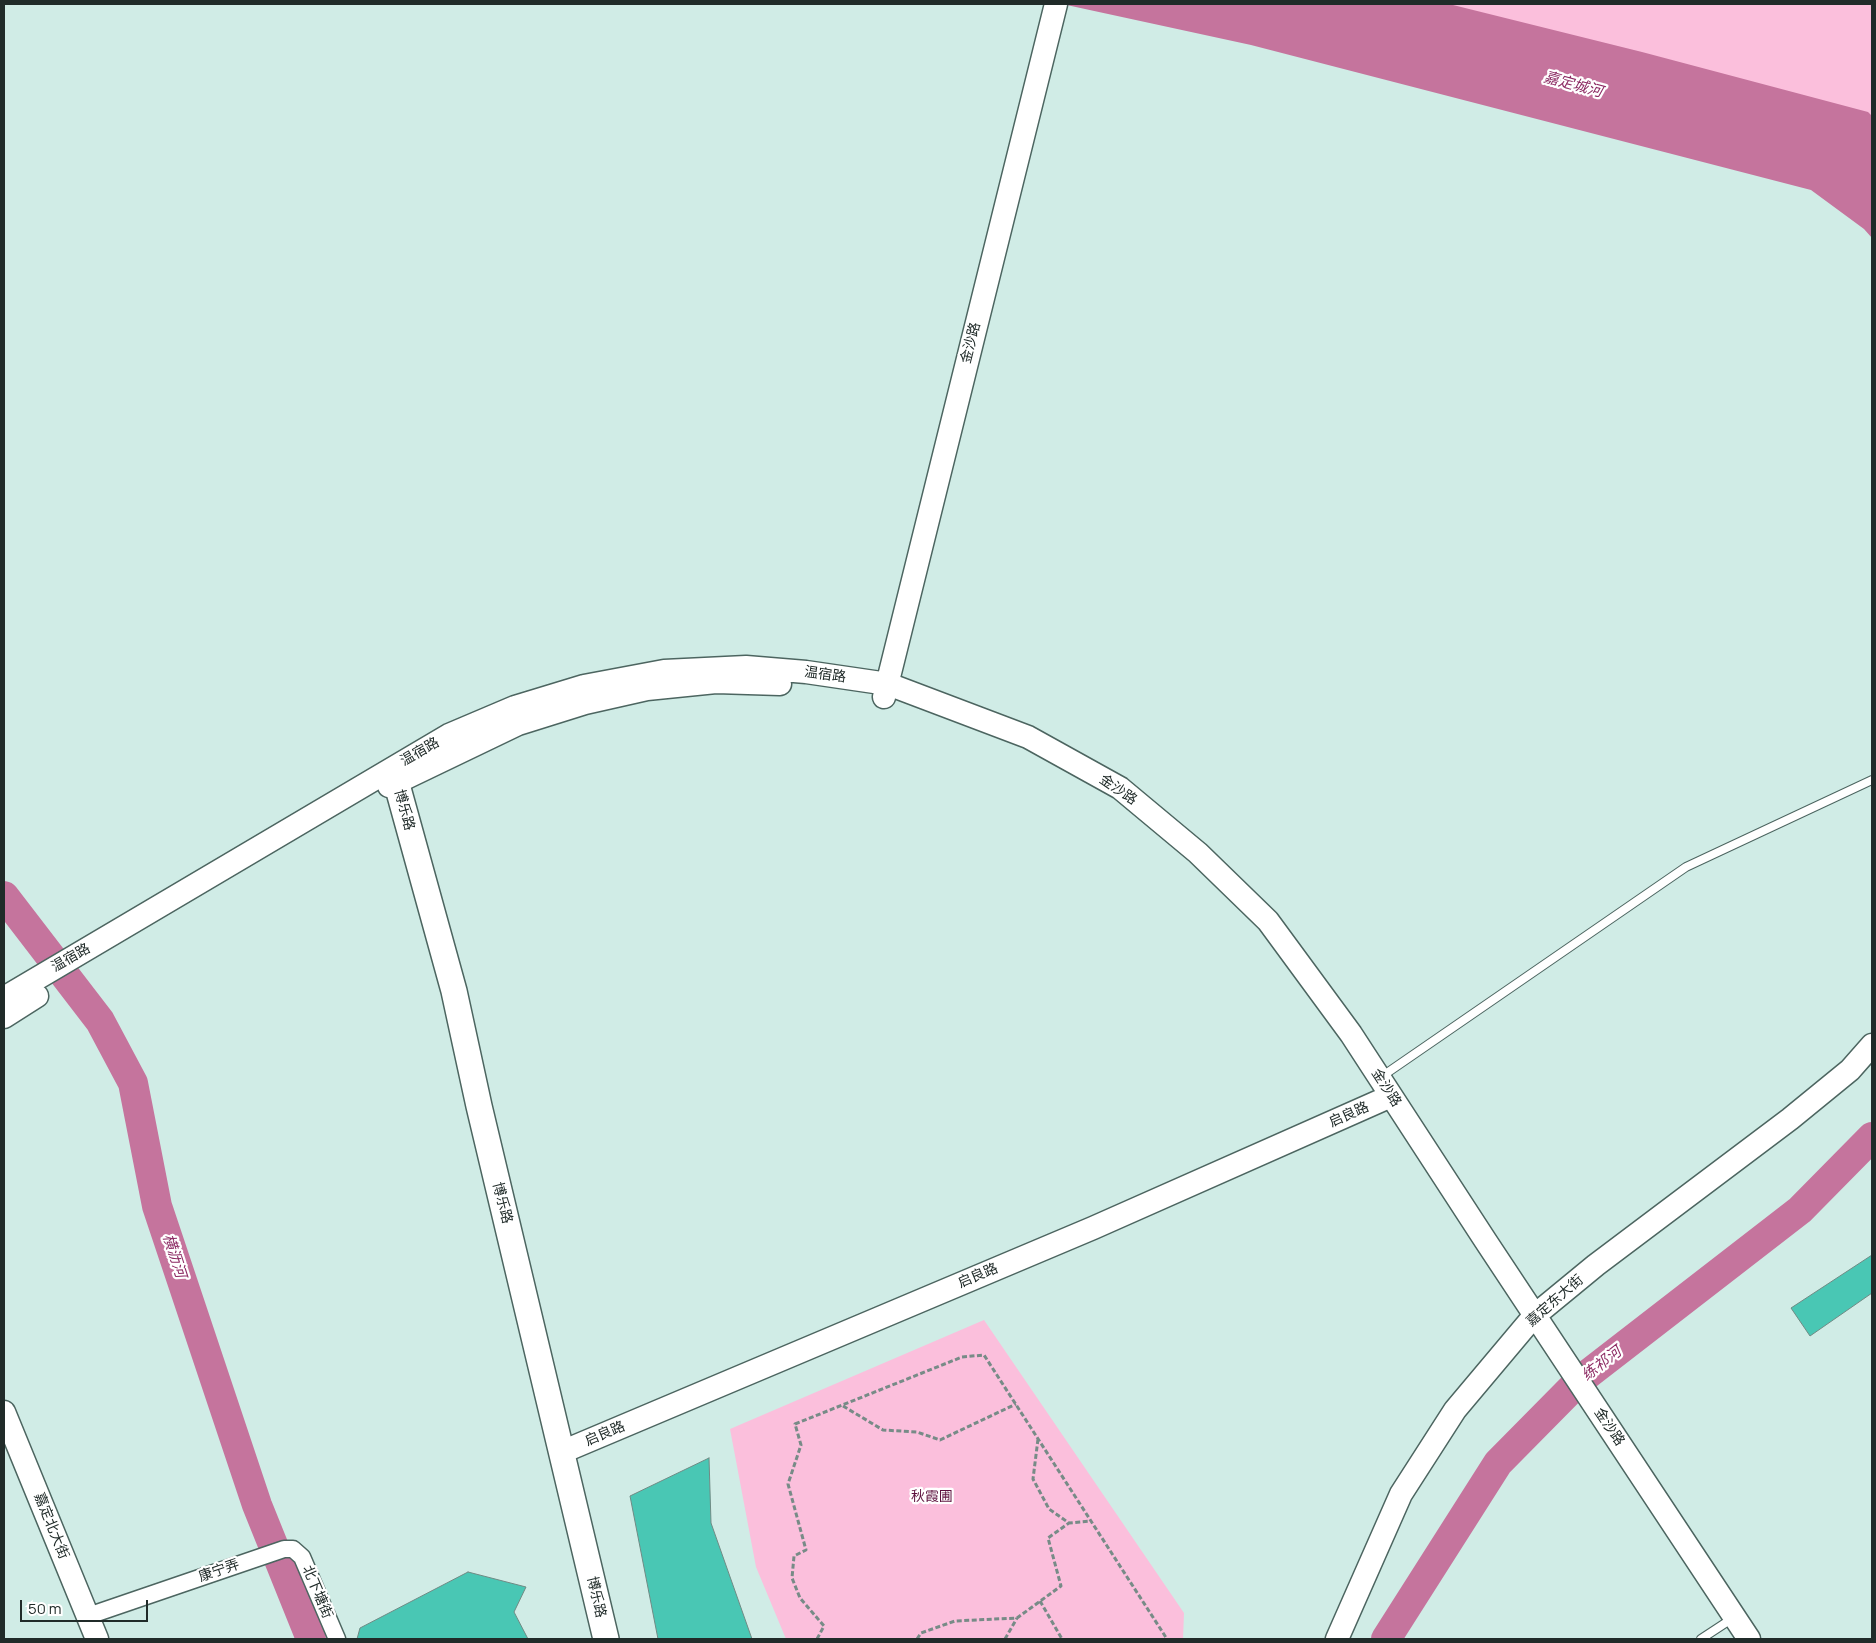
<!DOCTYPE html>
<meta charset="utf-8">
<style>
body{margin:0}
#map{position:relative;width:1876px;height:1643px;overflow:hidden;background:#d0ece6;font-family:Manrope,sans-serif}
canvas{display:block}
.frame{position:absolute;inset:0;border:5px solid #202b29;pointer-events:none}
.scale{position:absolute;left:20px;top:1600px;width:128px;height:22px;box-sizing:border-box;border:2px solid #202b29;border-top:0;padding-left:6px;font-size:15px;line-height:18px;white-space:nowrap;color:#202b29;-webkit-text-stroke:4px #fff;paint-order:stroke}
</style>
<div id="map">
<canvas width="1876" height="1643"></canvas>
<div class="frame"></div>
<div class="scale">50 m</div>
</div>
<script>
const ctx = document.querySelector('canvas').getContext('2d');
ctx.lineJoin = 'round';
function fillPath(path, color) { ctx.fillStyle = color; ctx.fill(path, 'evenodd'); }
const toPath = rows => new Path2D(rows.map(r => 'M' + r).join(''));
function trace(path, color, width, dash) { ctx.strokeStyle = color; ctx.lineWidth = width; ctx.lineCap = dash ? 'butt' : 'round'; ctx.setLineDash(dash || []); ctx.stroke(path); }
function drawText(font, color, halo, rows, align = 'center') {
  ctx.font = font + ' Manrope,"Noto Sans SC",sans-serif'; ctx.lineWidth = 4.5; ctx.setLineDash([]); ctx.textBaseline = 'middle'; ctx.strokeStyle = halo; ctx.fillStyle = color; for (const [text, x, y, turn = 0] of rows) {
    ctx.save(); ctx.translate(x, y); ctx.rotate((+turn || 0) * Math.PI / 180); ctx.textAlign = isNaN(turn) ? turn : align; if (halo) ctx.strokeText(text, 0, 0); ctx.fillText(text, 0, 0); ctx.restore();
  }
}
const green = toPath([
 [1440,4,1872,4,1872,136],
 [984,1320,1184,1613,1183,1639,786,1639,756,1567,730,1429]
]);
const water = toPath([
 [1062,4,1449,4,1642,52,1868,112,1872,116,1872,238,1864,229,1811,190,1251,45]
]);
const river = toPath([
 [4,896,100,1021,133,1083,157,1206,257,1505,311,1639],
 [1386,1639,1498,1463,1579,1381,1800,1210,1872,1137]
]);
const building = toPath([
 [1872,1255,1872,1293,1810,1336,1791,1308,1872,1255],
 [709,1458,711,1523,752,1639,658,1639,630,1496,709,1458],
 [468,1572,526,1587,514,1612,528,1639,357,1639,360,1628,468,1572]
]);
const path = toPath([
 [843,1406,883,1430,917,1432,940,1440,1016,1404],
 [1038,1439,1033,1479,1049,1509,1069,1523,1091,1521],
 [1040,1601,1062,1639],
 [817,1639,824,1626,800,1598,792,1578,794,1556,806,1550,788,1484,801,1445,795,1424,962,1357,984,1355,1167,1639],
 [917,1639,921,1633,955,1621,1017,1618,1061,1586,1048,1538,1069,1523],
 [1005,1639,1017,1618]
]);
const lane = toPath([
 [1381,1077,1686,867,1872,780],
 [1701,1639,1733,1618]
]);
const street = toPath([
 [88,1616,284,1549,293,1549,302,1557,337,1639]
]);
const secondary = toPath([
 [884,697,1056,4],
 [389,786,518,724,585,703,647,689,716,682,780,684],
 [4,998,449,735,515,707,584,686,664,671,746,667,806,672,888,684,1028,737,1120,788,1198,853,1268,921,1351,1034,1485,1240,1749,1639],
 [4,1017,37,996],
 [4,1412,97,1639],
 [562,1452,1093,1228,1391,1096],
 [1337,1639,1401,1494,1455,1410,1534,1316,1596,1265,1790,1119,1850,1070,1872,1045]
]);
const primary = toPath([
 [396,781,454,991,479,1106,606,1639]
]);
const streetNames = [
 ["金沙路",971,343,-76],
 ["温宿路",825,675,8],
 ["温宿路",420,752,-30],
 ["金沙路",1118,790,34],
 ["博乐路",404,810,75],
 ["温宿路",71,958,-30],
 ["金沙路",1386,1088,57],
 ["启良路",1349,1115,-24],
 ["博乐路",502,1203,76],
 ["启良路",978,1276,-23],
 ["嘉定东大街",1555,1301,-41],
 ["金沙路",1609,1427,56],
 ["启良路",605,1434,-23],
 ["嘉定北大街",51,1526,68],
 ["康宁弄",219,1571,-19],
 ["北下塘街",317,1592,67],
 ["博乐路",596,1597,77]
];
const parkNames = [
 ["秋霞圃",932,1497]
];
const waterNames = [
 ["嘉定城河",1573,85,15],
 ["横沥河",174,1256,72],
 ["练祁河",1602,1364,-38]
];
fillPath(green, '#fbbfdc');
fillPath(water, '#c5749d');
trace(river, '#c5749d', 30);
fillPath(building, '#49c7b4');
trace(building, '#6f8a84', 1);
trace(lane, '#4c6560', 10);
trace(street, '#4c6560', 19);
trace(secondary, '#4c6560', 25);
trace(primary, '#4c6560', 28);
trace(path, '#778b87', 3, [5, 2.5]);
trace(lane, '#fff', 8);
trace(street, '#fff', 16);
trace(secondary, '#fff', 22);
trace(primary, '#fff', 25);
drawText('14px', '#202b29', '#fff', streetNames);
drawText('14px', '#5d133f', '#fff', parkNames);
drawText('italic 15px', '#8c2a63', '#fff', waterNames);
</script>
